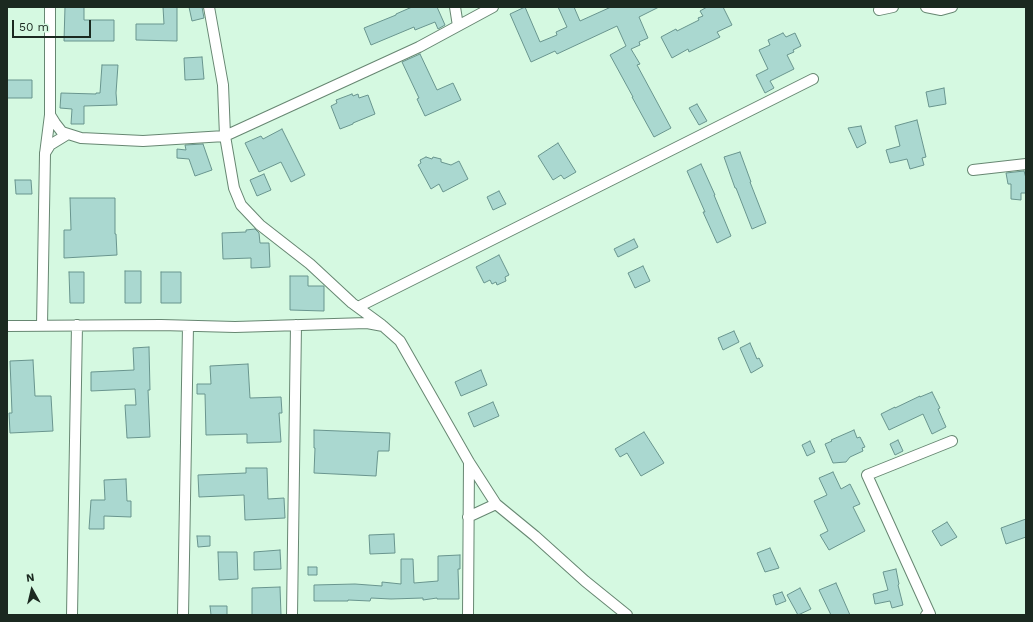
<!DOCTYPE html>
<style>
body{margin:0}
#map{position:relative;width:1033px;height:622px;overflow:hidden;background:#d5f9e1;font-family:"Work Sans",sans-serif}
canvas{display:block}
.frame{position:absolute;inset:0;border:8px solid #1b2920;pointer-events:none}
.north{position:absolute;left:12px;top:570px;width:40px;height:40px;-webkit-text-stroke:3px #d5f9e1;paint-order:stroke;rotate:352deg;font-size:11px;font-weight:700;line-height:16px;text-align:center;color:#1b2920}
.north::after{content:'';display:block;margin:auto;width:14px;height:18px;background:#1b2920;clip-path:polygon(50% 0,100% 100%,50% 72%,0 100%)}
.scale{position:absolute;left:12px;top:20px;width:79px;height:18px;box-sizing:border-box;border:2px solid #1b2920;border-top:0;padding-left:5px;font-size:12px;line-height:14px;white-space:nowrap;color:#1b2920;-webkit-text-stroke:3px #d5f9e1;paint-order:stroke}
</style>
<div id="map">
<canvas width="1033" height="622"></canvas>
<div class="frame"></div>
<div class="north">N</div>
<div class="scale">50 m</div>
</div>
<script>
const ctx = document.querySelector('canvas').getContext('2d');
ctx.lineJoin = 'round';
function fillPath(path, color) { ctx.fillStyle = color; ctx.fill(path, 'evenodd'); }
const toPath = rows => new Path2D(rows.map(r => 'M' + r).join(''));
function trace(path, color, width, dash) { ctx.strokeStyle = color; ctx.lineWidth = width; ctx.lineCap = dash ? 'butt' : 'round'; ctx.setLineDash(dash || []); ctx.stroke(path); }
const building = toPath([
 [65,7,84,7,84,20,114,20,114,41,64,41,65,7],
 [163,7,177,7,177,41,136,40,136,24,164,24,163,7],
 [189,7,202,7,204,18,192,21,189,7],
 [412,7,437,7,445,25,438,29,435,22,415,30,414,27,371,45,364,28,396,15,396,14,412,7],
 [525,7,540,42,557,35,556,32,567,27,558,7,574,7,580,21,611,7,659,7,639,17,648,38,639,42,640,45,631,49,640,64,637,65,671,128,654,137,632,97,633,97,610,55,626,46,617,26,557,54,555,51,531,62,510,14,525,7],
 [707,7,723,7,732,25,717,32,720,37,689,52,688,49,672,58,661,37,676,29,677,31,699,20,698,18,703,16,700,11,707,7],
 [783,33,786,37,795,33,801,46,793,50,794,52,787,55,794,69,770,81,774,88,765,93,756,75,768,69,759,50,770,45,768,40,783,33],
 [420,54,437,90,453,83,461,100,425,116,417,99,419,98,402,62,420,54],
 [202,57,204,79,185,80,184,58,202,57],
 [102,65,118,65,116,93,117,105,84,106,84,124,71,124,72,109,60,108,61,93,96,94,96,93,100,93,102,65],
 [7,80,32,80,32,98,7,98,7,80],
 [944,88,946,104,929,107,926,92,944,88],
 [352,94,353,96,358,94,359,98,368,95,375,114,353,123,353,124,340,129,331,106,337,103,336,100,352,94],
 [697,104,707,121,699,125,689,108,697,104],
 [917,120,926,157,922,158,924,165,910,169,907,159,890,163,886,150,900,146,895,126,917,120],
 [861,126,866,143,857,148,848,128,861,126],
 [282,129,305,175,291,182,281,162,259,172,245,143,261,136,263,139,282,129],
 [558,143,576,172,564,179,561,175,553,180,538,156,558,143],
 [203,144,212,170,195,176,189,159,177,158,177,149,186,150,185,145,203,144],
 [740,152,751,182,750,182,766,223,752,229,736,188,735,188,724,157,740,152],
 [426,157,432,159,433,157,441,159,441,162,451,165,459,161,468,179,443,192,439,184,431,189,418,165,421,163,420,160,426,157],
 [701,164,715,195,714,195,731,236,717,243,703,212,705,212,687,171,701,164],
 [1024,171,1026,178,1026,193,1021,193,1021,200,1011,199,1011,184,1008,184,1006,173,1024,171],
 [264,174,271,190,257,196,250,180,264,174],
 [15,180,31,180,32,194,16,194,15,180],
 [499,191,506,204,493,210,487,197,499,191],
 [70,198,115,198,115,234,116,234,117,255,64,258,64,230,71,230,70,198],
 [255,229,259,233,260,243,269,243,270,267,251,268,251,258,223,259,222,233,246,232,246,230,255,229],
 [634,239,638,247,618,257,614,249,634,239],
 [499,255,509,275,505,277,506,281,497,285,496,282,492,284,490,280,484,283,476,267,499,255],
 [643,266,650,281,635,288,628,273,643,266],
 [125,271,141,271,141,303,125,303,125,271],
 [69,272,84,272,84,303,70,303,69,272],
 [161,272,181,272,181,303,161,303,161,272],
 [290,276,308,276,308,286,324,286,324,311,290,310,290,276],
 [734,331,739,342,723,350,718,338,734,331],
 [750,343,757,359,759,358,763,366,751,373,740,348,750,343],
 [149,347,150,390,148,390,150,437,127,438,125,405,136,405,135,389,91,391,91,372,134,370,133,348,149,347],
 [33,360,35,396,51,396,53,431,10,433,9,413,12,413,10,361,33,360],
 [248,364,250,398,281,397,282,413,279,413,281,442,247,443,247,434,206,435,205,394,197,394,197,384,211,384,210,366,248,364],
 [481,370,487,385,461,396,455,382,481,370],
 [932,392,940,408,938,409,946,427,932,434,923,414,889,430,881,414,895,407,895,408,920,396,920,397,932,392],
 [493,402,499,416,474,427,468,413,493,402],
 [314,430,390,433,389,451,378,451,376,476,314,473,315,448,314,448,314,430],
 [854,430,857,438,860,437,865,447,862,448,863,451,850,457,846,462,833,463,825,444,832,441,831,440,854,430],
 [644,432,664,463,641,476,627,453,620,457,615,449,644,432],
 [898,440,903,451,895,455,890,444,898,440],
 [810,441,815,452,807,456,802,445,810,441],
 [246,468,267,468,268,499,284,498,285,518,245,520,244,495,199,497,198,475,246,473,246,468],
 [833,472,841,489,850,484,860,504,853,507,865,531,829,550,820,535,828,531,814,501,827,495,819,478,833,472],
 [126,479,127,501,131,501,131,517,104,516,104,529,89,529,91,500,105,500,104,480,126,479],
 [1026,519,1026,537,1006,544,1001,528,1026,519],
 [947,522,957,537,941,546,932,531,947,522],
 [394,534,395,553,370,554,369,535,394,534],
 [197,536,210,536,210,546,198,547,197,536],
 [770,548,779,568,765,572,757,553,770,548],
 [280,550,281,569,254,570,254,552,280,550],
 [218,552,237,552,238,579,219,580,218,552],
 [460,555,460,569,458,569,459,599,437,599,437,598,423,600,423,598,391,599,371,598,370,601,348,600,348,601,314,601,314,585,355,584,382,586,382,582,401,584,401,559,413,559,414,583,438,581,438,556,460,555],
 [308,567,317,567,317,575,308,575,308,567],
 [896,569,899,584,898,585,903,605,892,608,890,601,875,604,873,594,888,590,883,572,896,569],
 [836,583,850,615,831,615,819,590,836,583],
 [280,587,281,615,252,615,252,588,280,587],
 [800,588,811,609,798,615,787,595,800,588],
 [782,592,786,601,776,605,773,595,782,592],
 [210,606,227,606,227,615,211,615,210,606]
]);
const street = toPath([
 [209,7,223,85,225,136,234,188,241,205,260,225,310,264,352,303,382,325],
 [455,7,458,26],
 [926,7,941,10,952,7],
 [879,10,893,7],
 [50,115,55,123,62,132,81,138,143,141,225,136,419,47,493,7],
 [45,153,50,145,68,134],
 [973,170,1026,164],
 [358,307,813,79],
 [42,325,45,154,50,115,50,7],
 [7,326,161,325,235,327,367,323,383,326,400,341,469,462,496,504,535,536,585,581,627,615],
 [468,517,496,504],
 [72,615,77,325],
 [183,615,188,326],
 [292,615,296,325],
 [468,615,469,462],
 [926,615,930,614,867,475,952,441]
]);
fillPath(building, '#aad8d0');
trace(building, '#69958e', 1);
trace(street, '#678772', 12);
trace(street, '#fff', 10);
</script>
